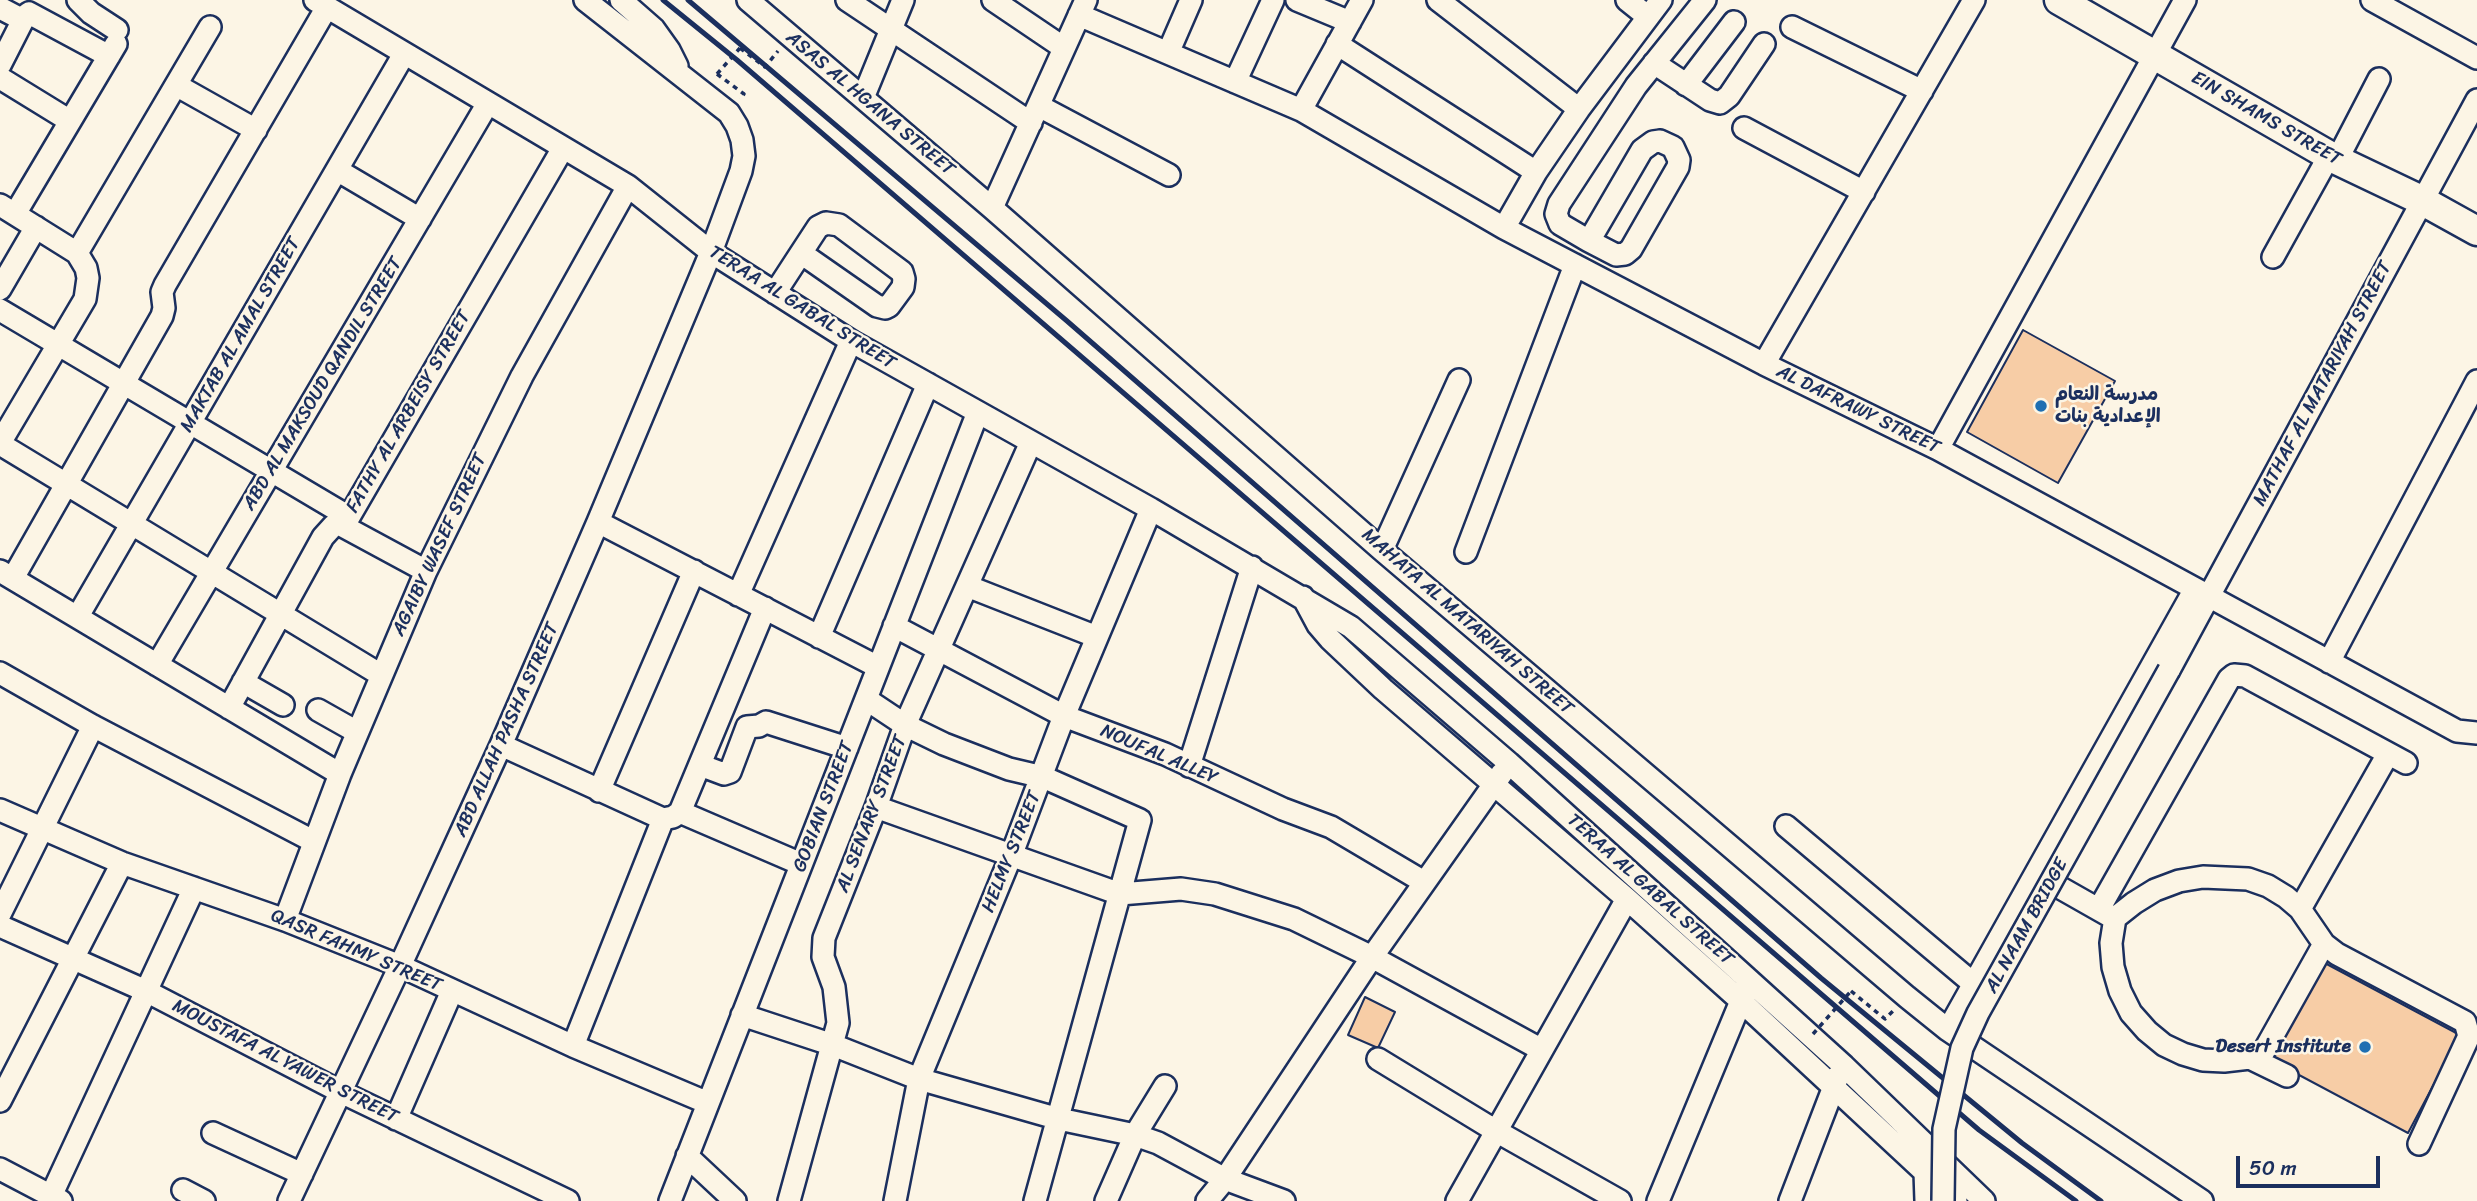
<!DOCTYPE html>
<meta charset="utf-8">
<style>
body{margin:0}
#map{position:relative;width:2477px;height:1201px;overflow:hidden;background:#fcf5e5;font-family:Sriracha,sans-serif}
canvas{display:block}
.scale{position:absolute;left:2236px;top:1156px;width:144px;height:32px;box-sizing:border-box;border:4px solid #1b2f5e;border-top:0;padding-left:9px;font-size:21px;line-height:24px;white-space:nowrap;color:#1b2f5e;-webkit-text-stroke:5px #fcf5e5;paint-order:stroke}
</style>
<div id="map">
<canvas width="2477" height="1201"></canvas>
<div class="scale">50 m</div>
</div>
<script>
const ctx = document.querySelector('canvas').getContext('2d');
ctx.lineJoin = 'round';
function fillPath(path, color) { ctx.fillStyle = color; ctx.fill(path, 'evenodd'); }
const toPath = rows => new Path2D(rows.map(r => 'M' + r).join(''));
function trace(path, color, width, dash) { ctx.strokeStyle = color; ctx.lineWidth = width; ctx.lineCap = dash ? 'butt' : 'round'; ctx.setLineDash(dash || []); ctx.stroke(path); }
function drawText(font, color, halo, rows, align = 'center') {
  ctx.font = font + ' Sriracha,"Playpen Sans Arabic",sans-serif'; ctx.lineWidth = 5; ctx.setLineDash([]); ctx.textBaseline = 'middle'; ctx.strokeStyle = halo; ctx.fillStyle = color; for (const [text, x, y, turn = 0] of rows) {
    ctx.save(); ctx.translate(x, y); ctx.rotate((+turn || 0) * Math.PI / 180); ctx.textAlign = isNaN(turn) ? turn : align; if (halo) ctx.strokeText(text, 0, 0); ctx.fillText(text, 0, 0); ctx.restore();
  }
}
const building = toPath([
 [2023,330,2115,381,2058,483,1967,432,2023,330],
 [2321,961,2460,1035,2408,1133,2269,1059,2321,961],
 [1365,997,1395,1012,1378,1048,1348,1035,1365,997]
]);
const path = toPath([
 [740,48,765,67,778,51],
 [717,74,744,94,740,99],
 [1851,991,1885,1019,1894,1010]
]);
const minor = toPath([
 [78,0,91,13,117,30],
 [315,0,628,186,711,252,851,341,1151,509,1351,627,1509,763,1844,1066,1984,1201],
 [621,0,654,29,669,50,677,66],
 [748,0,992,208,1382,550,1907,997,1948,1030,2202,1201],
 [847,0,1031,123],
 [993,0,1064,48],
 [1297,0,1350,22],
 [1438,0,1579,109],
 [1627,0,1647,16],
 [2372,0,2477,58],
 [0,8,23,20],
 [1079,15,1301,110,1504,228,1764,364,1938,449,2457,731,2477,733],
 [1792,27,1922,91],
 [1337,44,1536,172],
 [1168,53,1191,0],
 [1654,63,1710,100,1720,103,1729,96,1764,44],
 [0,65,25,16,29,13,109,56],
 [0,78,70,121],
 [1235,82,1273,0],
 [176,85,256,130],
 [1686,85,1734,22],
 [863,98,903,0],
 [1039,106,1169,175],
 [1301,110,1362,0],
 [1744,128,1864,192],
 [1660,141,1673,147,1679,160,1678,167,1631,249,1625,254,1616,255,1589,241,1642,150,1653,142,1660,141],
 [2337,160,2379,79],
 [337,170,420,219],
 [0,205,77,253,86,268,88,278,85,299,0,443],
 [992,208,1086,0],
 [15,214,116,44],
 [826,223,839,225,902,272,904,279,903,287,889,306,885,308,877,306,801,253,818,227,826,223],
 [1504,228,1536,172,1579,109,1661,0],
 [1589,241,1560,224,1556,214,1559,204,1636,86,1705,0],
 [77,253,210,27],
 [2273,257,2329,156],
 [0,289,36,227],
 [775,293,801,253],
 [0,310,349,517],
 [1764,364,1974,0],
 [0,444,381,675],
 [1938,449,2185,0],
 [598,522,878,667],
 [339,524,426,571],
 [1382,550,1459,380],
 [1466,552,1575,265],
 [0,571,340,774],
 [13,578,162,316,164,308,162,292,165,285,327,7],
 [967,586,1097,637],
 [738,595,851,341],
 [1303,597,1318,625,1330,639,1383,689,1627,899,1741,1001,1956,1201],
 [78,616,404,54],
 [894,626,1064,716,1165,754,1283,809,1331,827,1424,882],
 [819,637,928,384],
 [2329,662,2477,381],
 [157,665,488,103],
 [2169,670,2477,100],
 [0,673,93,726,313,841],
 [243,682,283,705],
 [866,699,905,725,944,744,1009,769,1043,777,1140,820,1035,1201],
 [229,708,323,537,333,526,349,517,563,148],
 [318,710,357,732],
 [501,745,663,819,673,817,680,812,765,608],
 [700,765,724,774,730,772,747,727,759,726,766,722,847,748],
 [1189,766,1252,567],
 [599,791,694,571],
 [876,807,1120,894,1181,889,1215,894,1294,919,1372,957,1542,1050],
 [0,810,122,863,285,920,400,966,573,1046,708,1103],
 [680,812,801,864],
 [1786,826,1975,985],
 [2036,874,2110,916],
 [2099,909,2229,679,2234,675,2245,676,2406,763],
 [2300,909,2388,754],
 [0,914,93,726],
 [285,920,340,774,426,571,522,376,628,186],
 [0,926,146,991,341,1092,568,1201],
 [742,1015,833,1045,919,1079,1059,1119,1135,1135,1158,1143,1225,1179,1284,1201],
 [1948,1030,2195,589],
 [573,1046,663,819],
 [1378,1059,1496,1131,1620,1201],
 [2259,1060,2324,944],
 [2287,1076,2250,1058,2224,1061,2203,1060,2183,1054,2164,1045,2147,1031,2131,1013,2120,991,2113,967,2111,943,2115,918,2134,903,2155,890,2179,881,2203,877,2248,879,2268,886,2286,897,2300,909,2324,944,2337,954,2465,1022,2469,1036,2419,1144],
 [0,1101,122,863],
 [396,1119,452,991],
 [213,1133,302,1174],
 [687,1156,735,1201],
 [0,1169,61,1201],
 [1925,1172,1926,1201],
 [183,1190,204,1201],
 [51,1196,194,888],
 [289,1201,400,966,501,745,598,522,711,252,741,171,744,156,742,140,737,126,729,113,585,0],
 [670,1201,978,412],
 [789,1201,838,1023,834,987,823,957,824,938,876,807,905,725,1031,442],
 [895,1201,919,1079,1011,856,1064,716,1151,509],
 [1106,1201,1135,1135,1165,1086],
 [1207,1201,1225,1179,1372,957,1502,773],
 [1457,1201,1627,899],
 [1658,1201,1746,989],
 [1790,1201,1838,1076]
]);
const major = toPath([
 [2059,0,2337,160,2421,200,2477,231]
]);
const rail = toPath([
 [663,0,737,60,1979,1130,2076,1201],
 [688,0,1067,321,1821,978,2022,1143,2101,1201]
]);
const pathBridge = toPath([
 [717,74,740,48],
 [1813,1034,1851,991]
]);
const minorBridge = toPath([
 [1943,1201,1944,1129,1962,1048,1978,1013,2169,670]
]);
const markers = [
 [2041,406,7,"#1f6fb2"],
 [2365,1047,7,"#1f6fb2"]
];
const streetNames = [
 ["ASAS AL HGANA STREET",870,104,40],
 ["EIN SHAMS STREET",2266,119,30],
 ["TERAA AL GABAL STREET",802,308,32],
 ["MAKTAB AL AMAL STREET",241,335,-60],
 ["ABD AL MAKSOUD QANDIL STREET",323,384,-59],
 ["MATHAF AL MATARIYAH STREET",2323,384,-62],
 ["AL DAFRAWY STREET",1858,410,26],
 ["FATHY AL ARBEISY STREET",409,412,-60],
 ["AGAIBY WASEF STREET",440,545,-65],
 ["MAHATA AL MATARIYAH STREET",1467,622,41],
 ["ABD ALLAH PASHA STREET",507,730,-66],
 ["NOUFAL ALLEY",1159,755,23],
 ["GOBIAN STREET",824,807,-69],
 ["AL SENARY STREET",872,814,-69],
 ["HELMY STREET",1012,852,-68],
 ["TERAA AL GABAL STREET",1650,890,42],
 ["AL NAAM BRIDGE",2027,926,-61],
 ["QASR FAHMY STREET",356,951,23],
 ["MOUSTAFA AL YAWER STREET",285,1062,27]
];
const poiNames = [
 ["مدرسة النعام",2055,395],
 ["الإعدادية بنات",2055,417],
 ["Desert Institute",2351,1047,"right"]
];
fillPath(building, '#f7cda6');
trace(building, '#1b2f5e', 2);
trace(minor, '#1b2f5e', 26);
trace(major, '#1b2f5e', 33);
trace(path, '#1b2f5e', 3.5, [5, 5]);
trace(minor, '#fcf5e5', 21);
trace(major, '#fcf5e5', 28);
trace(rail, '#1b2f5e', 5);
trace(minorBridge, '#1b2f5e', 26, []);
trace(pathBridge, '#1b2f5e', 3.5, [5, 5]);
trace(minorBridge, '#fcf5e5', 21);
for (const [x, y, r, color] of markers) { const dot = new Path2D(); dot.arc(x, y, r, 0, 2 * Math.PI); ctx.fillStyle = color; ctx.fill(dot); trace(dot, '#fcf5e5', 2.5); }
drawText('19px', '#1b2f5e', '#fcf5e5', streetNames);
drawText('bold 19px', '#1b2f5e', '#fcf5e5', poiNames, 'left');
</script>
